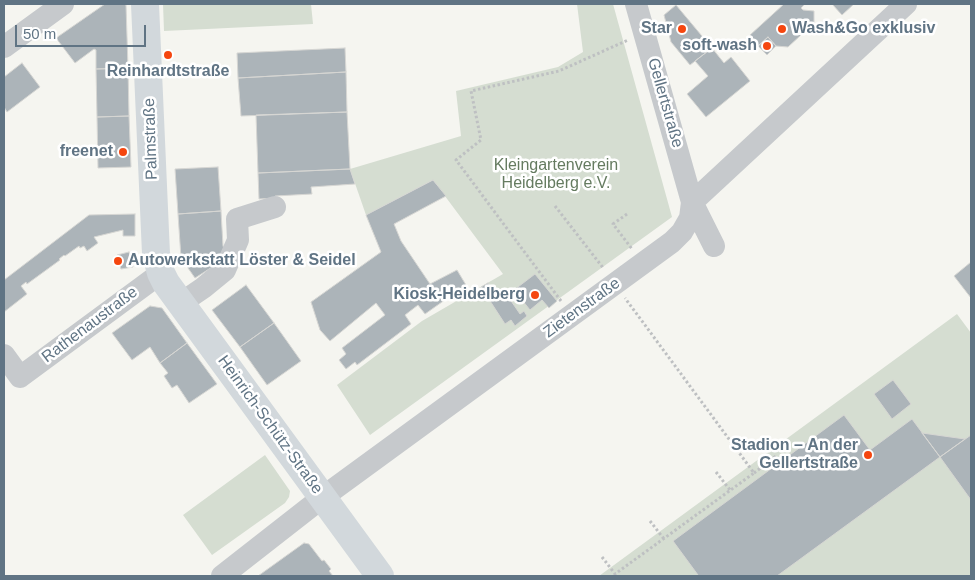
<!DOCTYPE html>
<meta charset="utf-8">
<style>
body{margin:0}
#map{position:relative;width:975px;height:580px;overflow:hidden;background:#f5f5f0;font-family:Helvetica,sans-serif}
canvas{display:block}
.frame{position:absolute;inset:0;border:5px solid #607484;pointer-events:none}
.scale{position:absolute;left:15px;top:25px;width:131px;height:22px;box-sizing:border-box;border:2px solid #607484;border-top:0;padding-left:6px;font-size:15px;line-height:18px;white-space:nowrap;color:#607484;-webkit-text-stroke:4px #fff;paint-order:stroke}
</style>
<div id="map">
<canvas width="975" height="580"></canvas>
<div class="frame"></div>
<div class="scale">50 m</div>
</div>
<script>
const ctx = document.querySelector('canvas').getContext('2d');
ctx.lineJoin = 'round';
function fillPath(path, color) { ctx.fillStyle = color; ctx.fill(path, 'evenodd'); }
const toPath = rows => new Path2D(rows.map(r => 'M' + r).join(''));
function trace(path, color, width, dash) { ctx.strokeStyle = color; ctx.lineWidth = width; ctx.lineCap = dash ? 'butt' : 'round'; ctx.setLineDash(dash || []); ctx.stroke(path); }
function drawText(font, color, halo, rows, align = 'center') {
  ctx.font = font + ' Helvetica,sans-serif'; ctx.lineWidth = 5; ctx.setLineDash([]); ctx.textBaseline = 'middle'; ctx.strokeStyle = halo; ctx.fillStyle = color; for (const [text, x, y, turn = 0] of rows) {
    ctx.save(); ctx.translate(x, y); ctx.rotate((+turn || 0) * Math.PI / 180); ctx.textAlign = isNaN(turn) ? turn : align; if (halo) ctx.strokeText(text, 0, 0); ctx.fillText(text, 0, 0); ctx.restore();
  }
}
const green = toPath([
 [163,4,311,4,313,24,164,31],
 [577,4,613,4,672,217,370,435,337,385,422,321,503,274,433,180,366,215,350,169,461,136,456,91,558,67,583,52],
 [957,314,971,333,971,576,599,576],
 [265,455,290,491,289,497,285,503,212,555,183,515]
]);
const building = toPath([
 [105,4,123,4,126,5,128,68,96,69,96,50,94,49,75,63,56,38,105,4],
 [784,4,805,4,801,8,803,10,814,11,814,23,788,47,776,46,768,37,758,46,750,35,784,4],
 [832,4,854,4,842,15,832,4],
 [676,5,712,48,690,65,671,42,664,15,676,5],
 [768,37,776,46,767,55,758,46,768,37],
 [345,48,346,72,238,78,237,53,345,48],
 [712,48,724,63,731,57,750,81,706,117,687,94,708,76,695,61,712,48],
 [22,63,40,87,7,112,4,107,4,77,22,63],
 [128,68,129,116,97,117,96,69,128,68],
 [346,72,347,112,241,116,238,78,346,72],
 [347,112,350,169,258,173,256,115,347,112],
 [129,116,131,167,98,168,97,117,129,116],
 [218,167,221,211,178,214,175,169,218,167],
 [350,169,355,184,311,187,312,194,275,196,275,198,259,199,258,173,350,169],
 [433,180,446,196,394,224,401,241,430,284,457,270,466,285,425,314,418,305,405,315,411,324,357,365,355,362,346,369,339,360,346,354,342,348,385,315,376,303,330,341,320,330,311,302,381,252,366,215,433,180],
 [221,211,223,246,228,257,195,278,181,258,178,214,221,211],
 [135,214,135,236,123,236,123,230,94,237,98,243,87,251,84,246,80,248,79,246,65,256,64,255,59,259,60,260,27,284,26,282,21,286,27,294,4,312,4,280,89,215,135,214],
 [129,252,133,267,121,269,117,255,129,252],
 [971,262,971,298,954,276,971,262],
 [535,274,557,301,549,308,542,300,530,310,514,290,535,274],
 [488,283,497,297,499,296,501,299,507,295,520,314,524,311,527,316,515,326,511,320,505,324,481,287,488,283],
 [246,285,274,323,240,347,212,310,246,285],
 [150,306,162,308,187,343,160,363,150,347,132,360,112,333,150,306],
 [274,323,301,361,267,385,240,347,274,323],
 [187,343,217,384,189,403,177,385,172,388,164,376,168,373,160,363,187,343],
 [893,380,911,404,892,419,874,394,893,380],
 [844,415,870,450,912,419,940,457,777,576,696,576,698,575,673,541,844,415],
 [922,433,965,439,940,457,922,433],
 [971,435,971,500,940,457,971,435],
 [304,543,309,544,322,561,324,560,331,569,329,571,333,576,258,576,304,543]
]);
const path = toPath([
 [555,206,604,269],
 [627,214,613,224,632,249],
 [561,301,456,160,481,140,471,91,559,71,628,40],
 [716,472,730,490],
 [754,473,776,456],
 [650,521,664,539],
 [602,557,615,574,754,473,625,298]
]);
const minor = toPath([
 [636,4,692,202,714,246],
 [4,47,63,4],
 [181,303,203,288,225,270,238,240,237,219,275,207],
 [4,355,20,377,161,273],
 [222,576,323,497,672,242,682,232,690,218,692,202,699,196,906,4]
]);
const major = toPath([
 [145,4,156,254,161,273,166,283,380,576]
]);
const markers = [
 [682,29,5,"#f5460f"],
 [782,29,5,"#f5460f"],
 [767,46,5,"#f5460f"],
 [168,55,5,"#f5460f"],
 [123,152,5,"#f5460f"],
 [118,261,5,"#f5460f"],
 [535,295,5,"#f5460f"],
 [868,455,5,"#f5460f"]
];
const poiNames = [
 ["Star",672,29],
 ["Wash&Go exklusiv",792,29,"left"],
 ["soft-wash",757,46],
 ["Reinhardtstraße",168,72,"center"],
 ["freenet",113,152],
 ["Autowerkstatt Löster & Seidel",128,261,"left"],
 ["Kiosk-Heidelberg",525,295],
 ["Stadion – An der",858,446],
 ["Gellertstraße",858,464]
];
const streetNames = [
 ["Gellertstraße",665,103,74],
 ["Palmstraße",151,139,-92],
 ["Zietenstraße",582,308,-36],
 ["Rathenaustraße",90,325,-37],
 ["Heinrich-Schütz-Straße",270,425,54]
];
const parkNames = [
 ["Kleingartenverein",556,166],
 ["Heidelberg e.V.",556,184]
];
fillPath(green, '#d5ddd1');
fillPath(building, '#acb4b9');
trace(building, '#d6d6d3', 1);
trace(path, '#bec0c2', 3, [2.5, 2.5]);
trace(minor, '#c6c9cc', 22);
trace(major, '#d2d8dc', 28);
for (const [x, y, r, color] of markers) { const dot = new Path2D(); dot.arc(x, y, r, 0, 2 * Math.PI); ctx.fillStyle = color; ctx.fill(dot); trace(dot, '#fff', 2); }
drawText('bold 16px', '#607484', '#fff', poiNames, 'right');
drawText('16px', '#607484', '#fff', streetNames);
drawText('16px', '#657b60', '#fff', parkNames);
</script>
